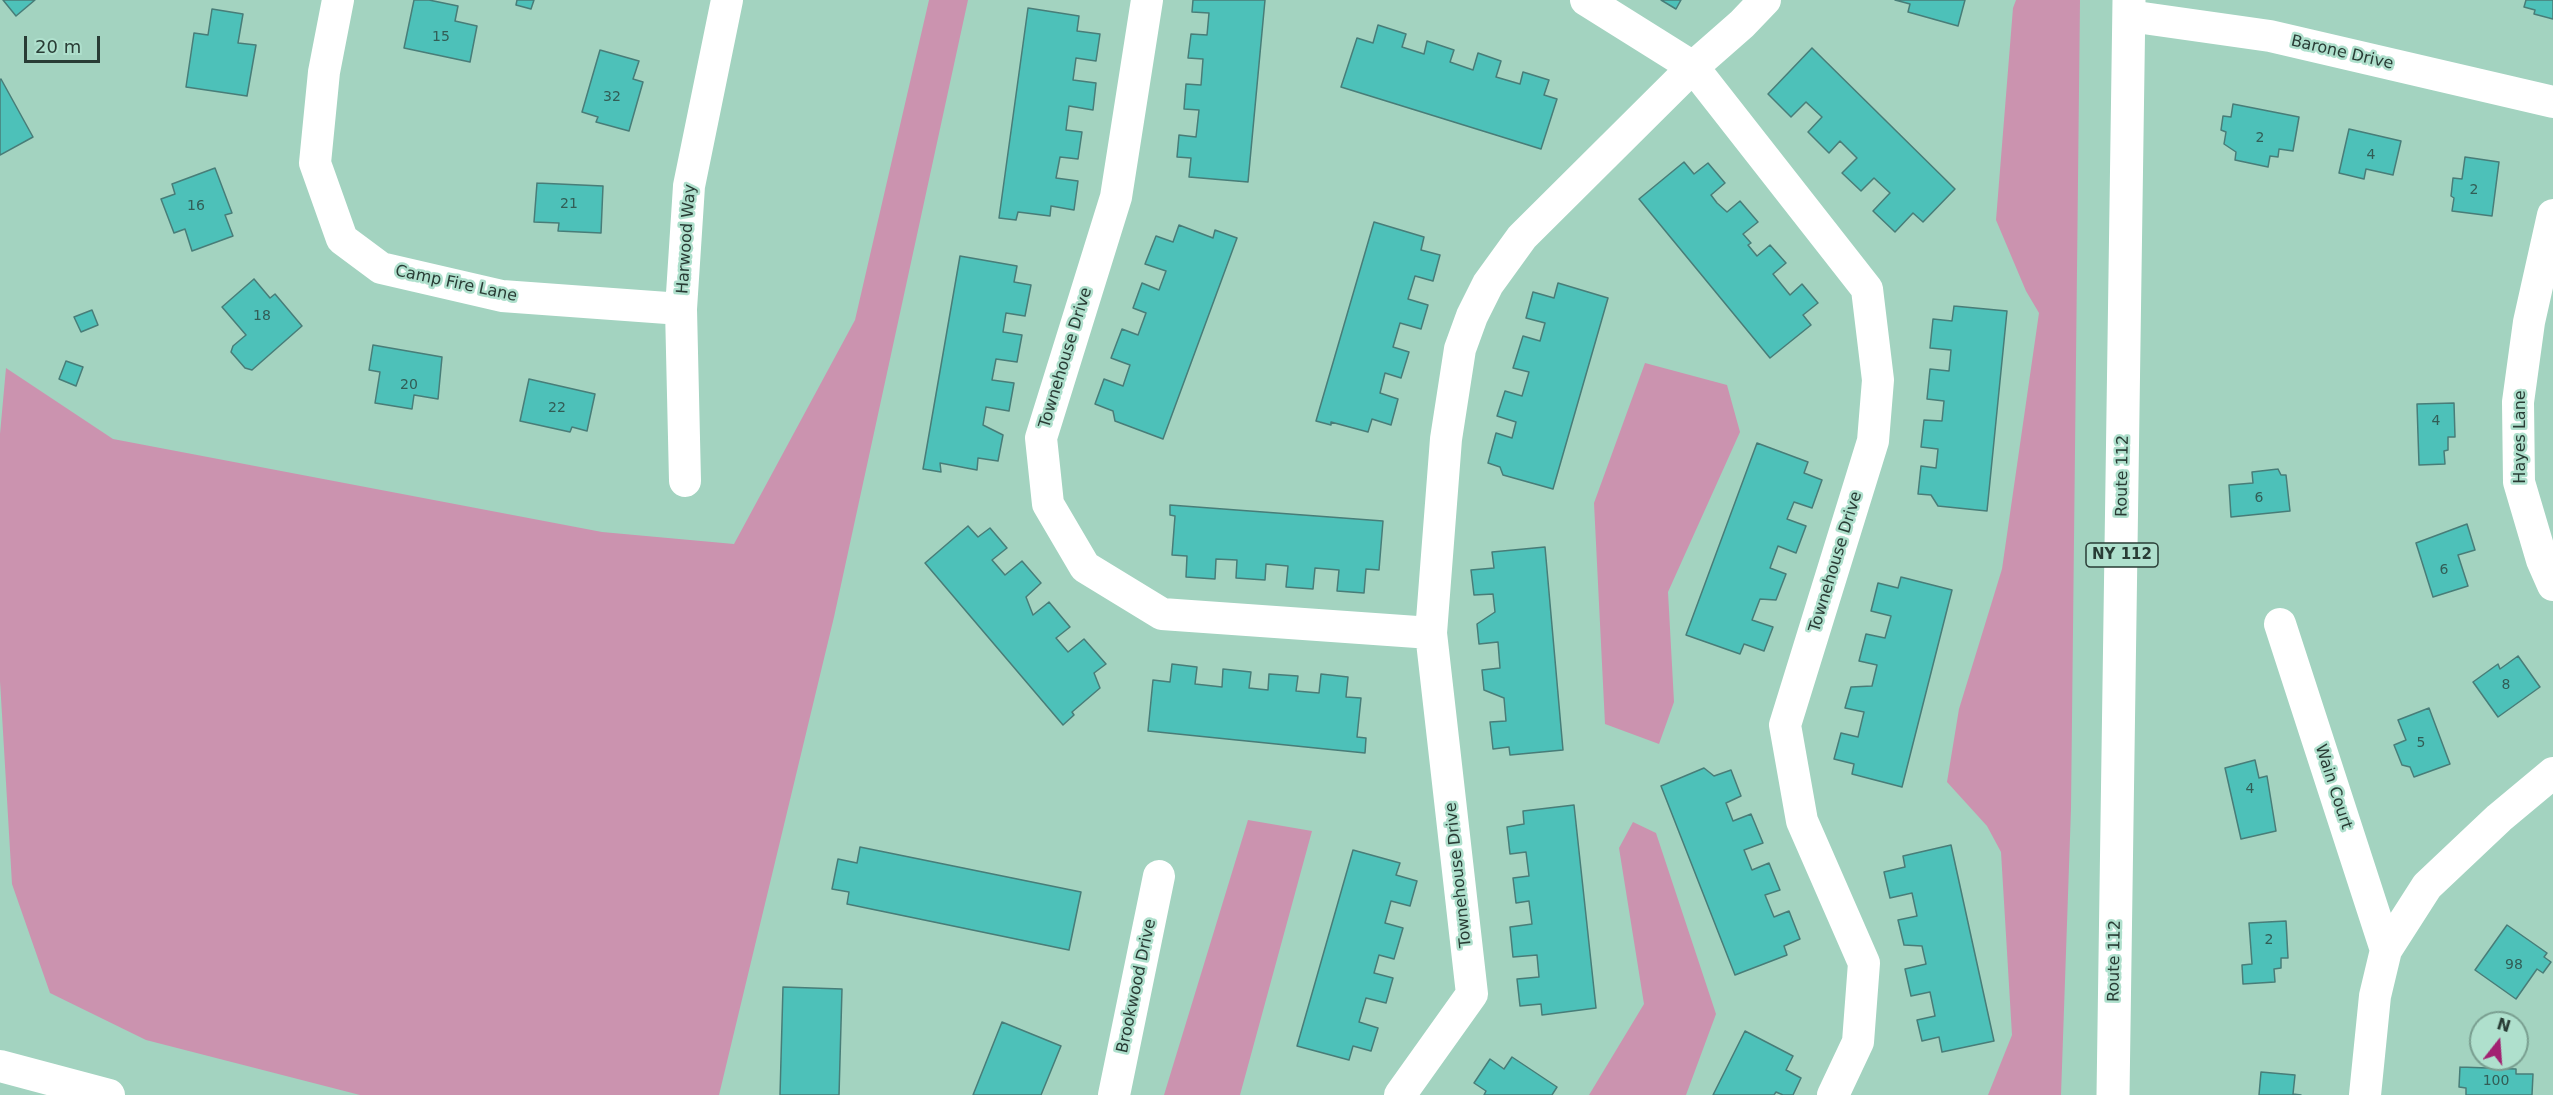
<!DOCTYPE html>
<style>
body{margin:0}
#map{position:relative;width:2553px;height:1095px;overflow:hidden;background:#a3d3c0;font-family:"DejaVu Sans",sans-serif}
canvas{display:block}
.north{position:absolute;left:2469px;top:1011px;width:60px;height:60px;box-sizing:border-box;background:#afe0cd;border:2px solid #799e90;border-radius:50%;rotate:17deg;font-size:16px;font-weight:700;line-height:24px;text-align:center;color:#293c35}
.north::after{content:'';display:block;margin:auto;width:21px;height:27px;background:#a22171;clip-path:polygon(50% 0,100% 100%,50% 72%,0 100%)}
.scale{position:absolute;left:24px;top:36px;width:76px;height:27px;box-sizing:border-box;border:3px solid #293c35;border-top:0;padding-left:8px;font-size:18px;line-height:21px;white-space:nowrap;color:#293c35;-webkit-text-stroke:4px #afe0cd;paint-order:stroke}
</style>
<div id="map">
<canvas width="2553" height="1095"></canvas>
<div class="north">N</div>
<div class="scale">20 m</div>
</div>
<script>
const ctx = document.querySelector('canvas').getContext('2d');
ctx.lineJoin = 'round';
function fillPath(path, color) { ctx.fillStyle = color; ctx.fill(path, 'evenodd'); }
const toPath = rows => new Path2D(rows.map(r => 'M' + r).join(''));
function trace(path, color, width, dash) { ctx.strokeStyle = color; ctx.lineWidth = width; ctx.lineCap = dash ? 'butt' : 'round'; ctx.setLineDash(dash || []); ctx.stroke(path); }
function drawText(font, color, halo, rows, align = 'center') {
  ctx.font = font + ' "DejaVu Sans",sans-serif'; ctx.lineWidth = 5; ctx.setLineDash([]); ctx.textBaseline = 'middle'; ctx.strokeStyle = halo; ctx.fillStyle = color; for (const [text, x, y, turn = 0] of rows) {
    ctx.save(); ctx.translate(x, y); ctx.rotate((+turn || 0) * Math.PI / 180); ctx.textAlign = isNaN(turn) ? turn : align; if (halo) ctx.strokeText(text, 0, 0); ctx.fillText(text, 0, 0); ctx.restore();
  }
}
const green = toPath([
 [929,0,968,0,834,617,719,1095,360,1095,146,1040,50,993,12,884,0,681,0,434,6,368,113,439,602,532,734,544,855,320],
 [2016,0,2080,0,2071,809,2061,1095,1988,1095,2012,1035,2001,852,1987,826,1947,782,1959,709,2002,569,2039,313,2026,291,1996,220,2013,8],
 [1645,363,1727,385,1740,432,1668,592,1674,702,1659,744,1605,724,1594,503],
 [1248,820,1312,831,1240,1095,1164,1095],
 [1633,822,1656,833,1716,1014,1686,1095,1589,1095,1644,1004,1619,848]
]);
const building = toPath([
 [3,0,35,0,16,16,3,0],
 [414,0,429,0,458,6,455,21,477,26,470,62,404,48,414,0],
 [517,0,534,0,531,9,516,5,517,0],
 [1193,0,1265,0,1248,182,1189,177,1191,158,1177,157,1179,135,1196,137,1199,110,1184,109,1186,84,1201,85,1203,59,1188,58,1191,34,1207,35,1209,13,1192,12,1193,0],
 [1661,0,1681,0,1676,9,1661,0],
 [1895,0,1965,0,1958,26,1908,12,1910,4,1895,0],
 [2526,0,2553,0,2553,19,2534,14,2535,10,2524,7,2526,0],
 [1028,8,1079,16,1077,31,1100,34,1096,61,1076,58,1073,80,1096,83,1093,110,1069,106,1066,130,1082,132,1078,159,1060,157,1056,178,1078,181,1074,210,1051,206,1050,216,1018,212,1016,220,999,218,1028,8],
 [212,9,243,14,238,43,256,45,247,96,186,87,194,33,208,35,212,9],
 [1378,25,1406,34,1402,47,1424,54,1427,41,1454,50,1450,62,1473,70,1478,53,1501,61,1496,77,1520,84,1523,72,1549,80,1544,95,1557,99,1541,149,1341,87,1357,38,1373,43,1378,25],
 [1812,48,1955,189,1923,222,1913,213,1895,232,1873,211,1890,193,1874,178,1861,191,1842,173,1857,158,1840,141,1829,153,1808,132,1822,117,1806,102,1791,117,1768,94,1812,48],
 [600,50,639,61,633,79,643,82,629,131,596,122,598,117,582,112,600,50],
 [1,79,33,137,0,155,0,80,1,79],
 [2233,104,2299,117,2293,151,2279,149,2278,157,2270,156,2268,167,2235,160,2236,152,2224,144,2226,132,2221,130,2223,116,2231,117,2233,104],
 [2349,129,2401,141,2393,175,2366,169,2364,179,2339,173,2349,129],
 [2465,157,2499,162,2492,216,2452,211,2454,198,2451,196,2453,178,2462,179,2465,157],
 [1684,162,1694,174,1708,163,1725,183,1711,195,1717,203,1727,212,1740,201,1758,222,1743,234,1751,243,1748,245,1757,256,1770,245,1786,263,1773,274,1790,295,1802,284,1818,303,1803,315,1811,325,1770,358,1639,199,1684,162],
 [215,168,232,213,225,215,233,236,192,251,185,229,174,233,161,199,175,194,172,184,215,168],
 [537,183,603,186,601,233,558,231,559,223,534,222,537,183],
 [1374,222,1424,237,1421,250,1440,255,1433,281,1415,276,1408,299,1428,305,1421,329,1400,323,1393,347,1409,352,1401,378,1385,373,1380,393,1398,399,1391,425,1372,419,1368,432,1331,422,1331,425,1316,421,1374,222],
 [1179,225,1213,238,1215,230,1237,238,1163,439,1115,421,1113,411,1095,404,1104,379,1123,386,1130,365,1111,358,1122,329,1138,335,1146,313,1133,308,1142,283,1159,290,1166,271,1145,264,1156,236,1173,242,1179,225],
 [960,256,1017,266,1014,282,1031,285,1025,316,1006,313,1003,332,1022,335,1017,362,996,359,992,380,1014,383,1009,411,986,407,983,425,1003,435,998,461,978,458,977,470,940,463,941,472,923,469,960,256],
 [254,279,270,298,275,294,302,326,252,370,245,368,231,352,233,346,246,335,222,307,254,279],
 [1558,283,1608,298,1553,489,1503,475,1500,467,1488,463,1496,433,1512,438,1516,422,1497,416,1505,391,1522,396,1529,372,1513,368,1523,336,1540,341,1545,323,1526,318,1533,292,1554,298,1558,283],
 [1954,306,2007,311,1987,511,1938,506,1931,495,1918,494,1921,466,1936,468,1938,449,1921,447,1924,420,1942,421,1944,401,1927,399,1930,369,1949,371,1951,350,1930,348,1933,319,1952,321,1954,306],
 [92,310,98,325,81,332,74,317,92,310],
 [373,345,442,357,438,399,414,395,412,409,375,403,380,372,369,370,373,345],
 [66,361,83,367,76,386,59,379,66,361],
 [529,379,595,394,587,431,572,427,570,432,520,421,529,379],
 [2454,403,2455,437,2448,437,2448,450,2444,451,2445,464,2419,465,2417,404,2454,403],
 [1757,443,1808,462,1804,473,1822,480,1812,508,1794,502,1787,519,1806,526,1796,553,1778,546,1770,568,1786,574,1776,600,1760,599,1752,620,1773,627,1764,651,1744,644,1740,654,1686,635,1757,443],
 [2278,469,2281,475,2286,475,2290,511,2231,517,2229,485,2253,483,2252,472,2278,469],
 [1170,505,1383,521,1379,570,1366,569,1364,593,1337,591,1339,570,1315,568,1313,589,1286,587,1288,566,1266,564,1265,580,1236,578,1237,560,1216,559,1215,579,1186,577,1187,556,1172,555,1175,516,1170,515,1170,505],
 [2467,524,2475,550,2458,555,2468,586,2433,597,2416,543,2467,524],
 [968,526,978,537,990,528,1007,548,992,560,1005,575,1022,561,1041,583,1026,597,1033,615,1049,602,1070,627,1056,638,1068,652,1084,639,1106,664,1094,673,1100,688,1072,712,1074,715,1063,725,925,563,968,526],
 [1545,547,1563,750,1510,755,1509,747,1493,749,1490,722,1506,721,1504,698,1484,690,1482,670,1500,668,1498,642,1479,644,1477,624,1495,612,1493,594,1474,595,1471,570,1494,568,1492,552,1545,547],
 [1901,577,1952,590,1902,787,1852,774,1854,764,1834,759,1841,733,1858,737,1864,712,1845,708,1851,687,1872,686,1877,665,1859,661,1866,634,1885,638,1891,616,1871,611,1878,583,1898,588,1901,577],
 [2518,656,2540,687,2498,717,2473,682,2498,664,2500,669,2518,656],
 [1172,664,1197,667,1195,684,1222,687,1223,669,1251,672,1249,688,1268,690,1269,674,1298,676,1296,691,1319,693,1321,674,1348,677,1346,697,1361,698,1357,737,1366,738,1365,753,1148,731,1153,680,1170,682,1172,664],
 [2429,708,2450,764,2414,777,2410,767,2402,765,2394,745,2406,740,2398,720,2429,708],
 [2255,760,2259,778,2267,776,2276,831,2241,839,2225,768,2255,760],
 [1704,768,1714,776,1731,770,1741,796,1726,803,1733,821,1751,814,1763,843,1744,850,1752,870,1769,863,1780,890,1765,895,1774,917,1789,911,1800,939,1784,946,1787,955,1735,975,1661,786,1704,768],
 [1574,805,1596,1008,1542,1015,1541,1004,1520,1006,1517,979,1539,977,1537,955,1513,957,1510,927,1532,924,1529,901,1516,903,1513,878,1529,876,1526,852,1510,854,1507,827,1524,824,1523,811,1574,805],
 [1951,845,1994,1041,1942,1052,1939,1037,1922,1041,1917,1020,1935,1016,1930,992,1911,996,1905,969,1926,964,1922,946,1904,945,1898,920,1917,916,1912,893,1890,898,1884,872,1905,867,1903,856,1951,845],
 [860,847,1081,892,1069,950,847,904,849,892,832,889,838,859,857,863,860,847],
 [1353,850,1400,863,1396,875,1417,881,1410,906,1391,901,1385,923,1403,928,1394,959,1379,955,1374,973,1393,978,1386,1003,1366,998,1359,1022,1378,1028,1371,1051,1353,1046,1349,1060,1297,1046,1353,850],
 [2286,921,2288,958,2281,958,2281,968,2274,969,2275,982,2243,984,2242,965,2252,964,2249,923,2286,921],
 [2507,925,2547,953,2544,957,2551,962,2543,973,2537,969,2516,999,2475,970,2507,925],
 [783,987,842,989,839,1095,780,1095,783,987],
 [1002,1022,1061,1046,1041,1095,973,1095,1002,1022],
 [1745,1031,1793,1056,1786,1070,1801,1078,1793,1095,1783,1095,1776,1092,1774,1095,1713,1095,1745,1031],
 [1512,1057,1557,1087,1552,1095,1484,1095,1486,1091,1474,1083,1490,1059,1504,1069,1512,1057],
 [2460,1067,2516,1069,2516,1074,2533,1074,2532,1095,2466,1095,2466,1088,2459,1087,2460,1067],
 [2261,1072,2295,1075,2293,1094,2301,1095,2259,1095,2261,1072]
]);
const minor = toPath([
 [338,0,324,72,315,163,342,239,381,268,502,296,681,309],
 [1147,0,1116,197,1041,438,1048,504,1085,567,1162,614,1431,633,1472,994,1400,1095],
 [1586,0,1693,67,1867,289,1878,380,1873,441,1785,725,1802,821,1864,963,1858,1042,1833,1095],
 [2129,16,2270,36,2553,102],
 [2553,215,2529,322,2518,402,2519,482,2542,560,2553,585],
 [685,481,681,309,689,186,727,0],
 [2280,624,2386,950],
 [1431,633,1446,439,1460,349,1472,316,1488,284,1522,237,1693,67,1742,24,1765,0],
 [0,1066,109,1095],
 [1114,1095,1159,876],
 [2365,1095,2375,996,2386,950,2427,886,2499,818,2553,773]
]);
const major = toPath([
 [2113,1095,2129,0]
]);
const numberNames = [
 ["15",441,37],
 ["32",612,97],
 ["2",2260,138],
 ["4",2371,155],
 ["2",2474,190],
 ["21",569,204],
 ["16",196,206],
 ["18",262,316],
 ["20",409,385],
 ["22",557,408],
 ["4",2436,421],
 ["6",2259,498],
 ["6",2444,570],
 ["8",2506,685],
 ["5",2421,743],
 ["4",2250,789],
 ["2",2269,940],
 ["98",2514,965],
 ["100",2496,1081]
];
const shields = [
 [2122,555,72]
];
const shieldNames = [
 ["NY 112",2122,555]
];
const streetNames = [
 ["Barone Drive",2342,53,13],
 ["Harwood Way",687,239,-86],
 ["Camp Fire Lane",456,284,12],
 ["Townehouse Drive",1066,358,-73],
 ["Hayes Lane",2521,437,-90],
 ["Route 112",2123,476,-89],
 ["Townehouse Drive",1836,562,-73],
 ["Wain Court",2333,787,72],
 ["Townehouse Drive",1459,875,-96],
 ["Route 112",2115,961,-89],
 ["Brookwood Drive",1137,986,-78]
];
fillPath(green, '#cb93af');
fillPath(building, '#4dc1b9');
trace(building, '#487d78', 1.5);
trace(minor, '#fff', 32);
trace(major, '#fff', 33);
drawText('14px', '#325d56', null, numberNames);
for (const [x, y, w] of shields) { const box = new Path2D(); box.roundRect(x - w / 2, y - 12, w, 24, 4.5); ctx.fillStyle = '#afe0cd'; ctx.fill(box); trace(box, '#293c35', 1.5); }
drawText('bold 15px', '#293c35', null, shieldNames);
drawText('16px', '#293c35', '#afe0cd', streetNames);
</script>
